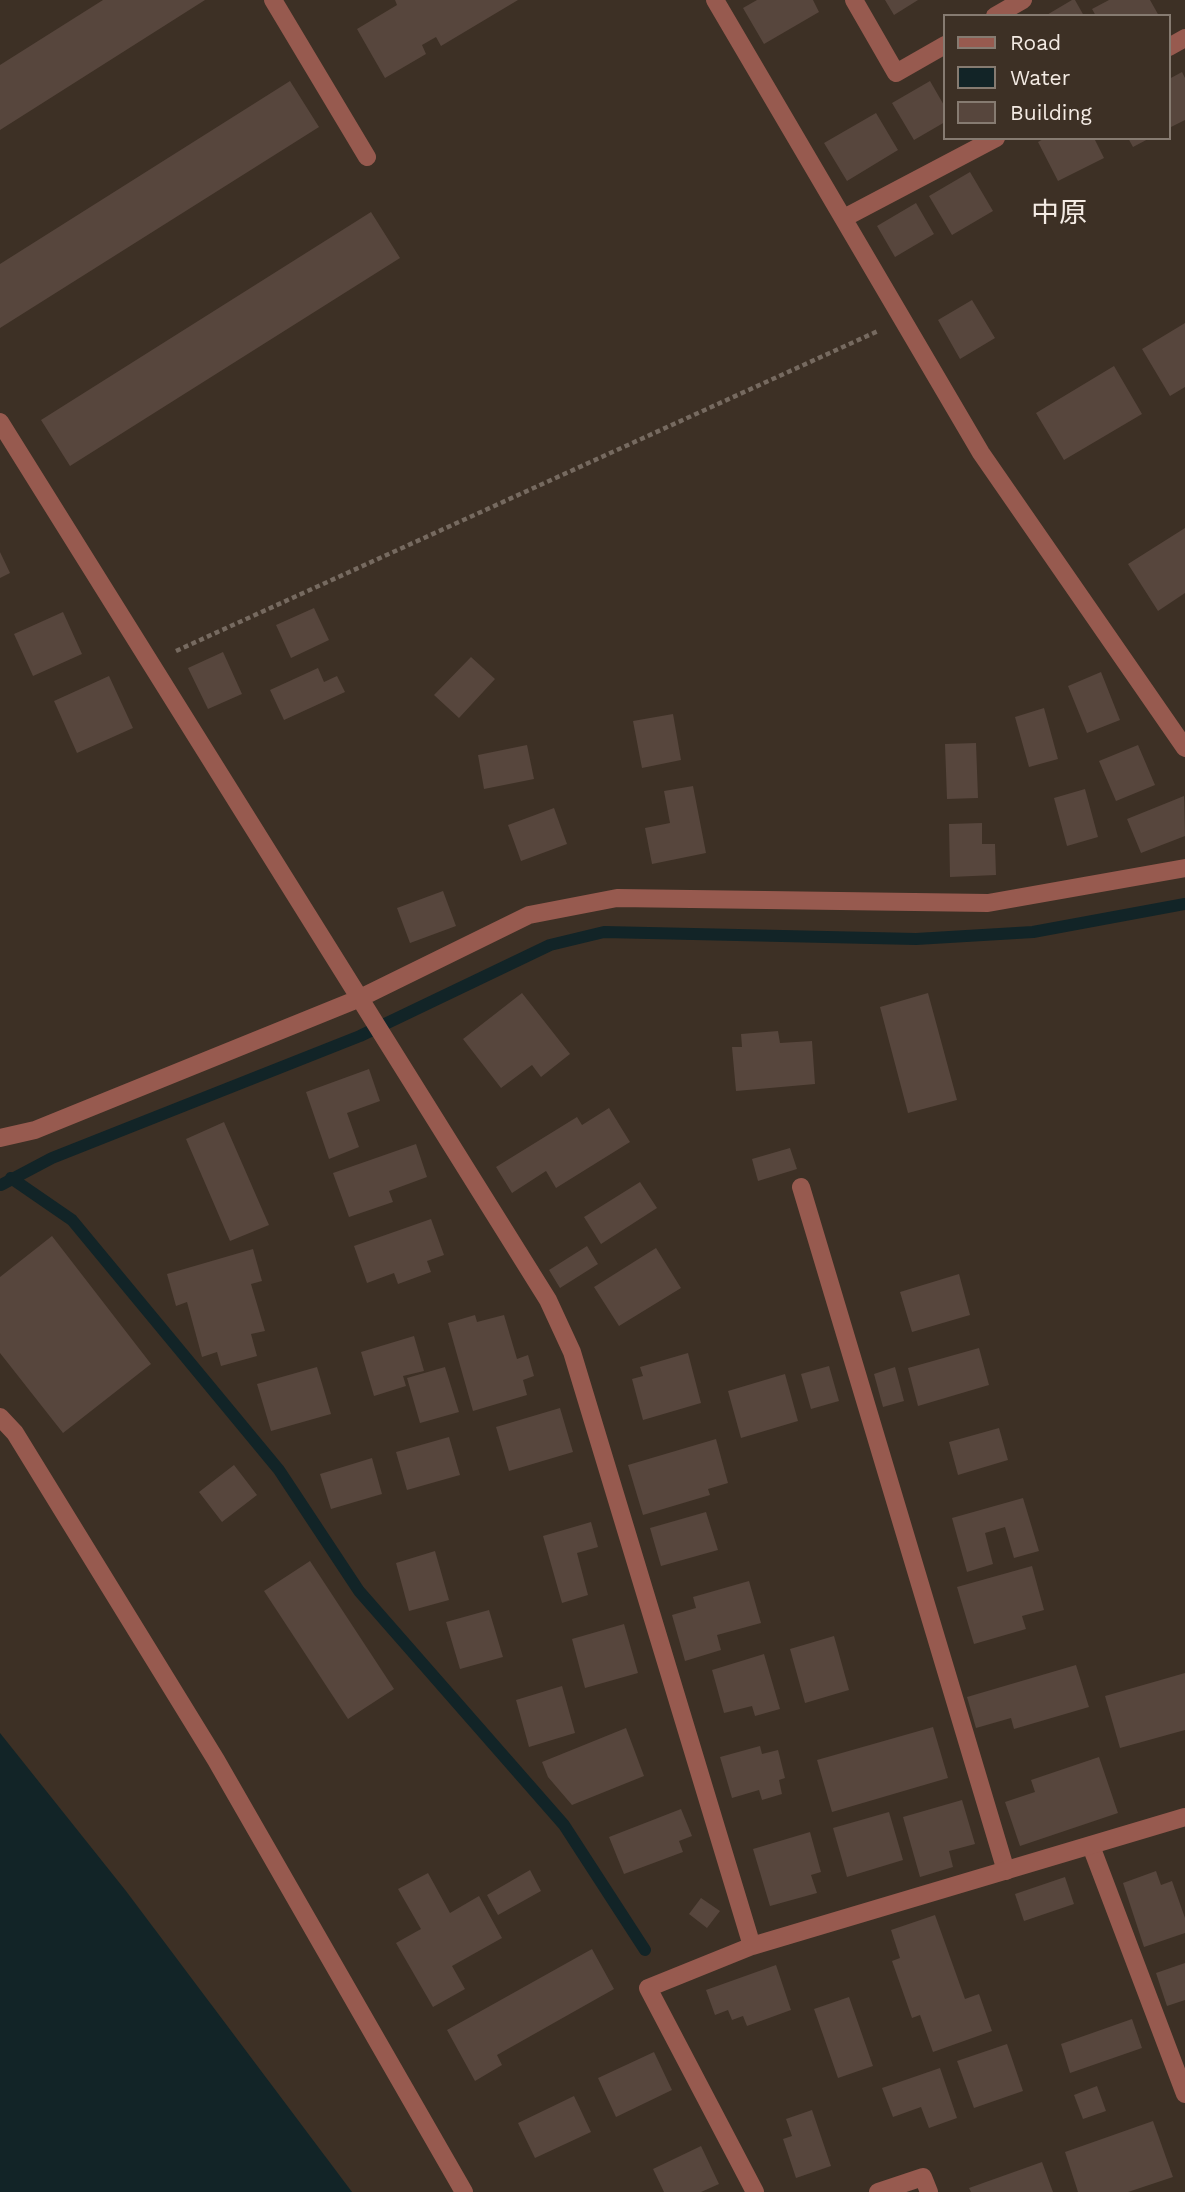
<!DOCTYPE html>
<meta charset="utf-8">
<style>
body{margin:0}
#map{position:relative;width:1185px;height:2192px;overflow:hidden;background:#3d3025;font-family:"Work Sans",sans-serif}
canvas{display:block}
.legend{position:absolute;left:943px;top:14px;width:228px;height:126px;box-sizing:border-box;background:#3d3025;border:2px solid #867b71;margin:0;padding:9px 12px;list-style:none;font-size:21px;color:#f4ebe4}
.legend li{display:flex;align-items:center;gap:14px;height:35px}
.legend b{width:35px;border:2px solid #867b71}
</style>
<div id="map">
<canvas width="1185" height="2192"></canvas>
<ul class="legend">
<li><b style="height:9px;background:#975a4f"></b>Road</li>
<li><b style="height:19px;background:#122427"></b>Water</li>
<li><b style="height:19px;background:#57463d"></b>Building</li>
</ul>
</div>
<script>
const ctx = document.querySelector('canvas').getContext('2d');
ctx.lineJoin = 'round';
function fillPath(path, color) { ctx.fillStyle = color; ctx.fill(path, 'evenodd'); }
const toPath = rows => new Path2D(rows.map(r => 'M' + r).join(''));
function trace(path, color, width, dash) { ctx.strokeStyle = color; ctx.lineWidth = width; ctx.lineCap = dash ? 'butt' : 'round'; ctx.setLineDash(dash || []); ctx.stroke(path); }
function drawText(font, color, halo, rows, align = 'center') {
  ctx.font = font + ' "Work Sans","Noto Sans JP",sans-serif'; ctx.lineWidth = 6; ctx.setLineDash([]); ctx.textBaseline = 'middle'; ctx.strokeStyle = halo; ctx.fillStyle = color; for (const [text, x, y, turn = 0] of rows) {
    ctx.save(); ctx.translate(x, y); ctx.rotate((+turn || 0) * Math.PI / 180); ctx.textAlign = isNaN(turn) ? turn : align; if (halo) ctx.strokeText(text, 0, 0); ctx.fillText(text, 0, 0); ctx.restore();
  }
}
const water = toPath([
 [0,1733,126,1891,352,2192,0,2192]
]);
const stream = toPath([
 [11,1178,72,1220,279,1470,359,1591,564,1825,645,1950],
 [1,1185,52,1158,360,1036,550,945,604,932,916,939,1033,932,1185,904]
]);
const building = toPath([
 [103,0,205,0,0,130,0,65],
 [395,0,518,0,441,46,436,37,422,45,426,54,385,78,357,29,397,5],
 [757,0,813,0,819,12,764,44,743,8],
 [885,0,918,0,894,15],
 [1072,0,1075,0,1084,16,1045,16],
 [1109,0,1150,0,1159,16,1096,16,1092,9],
 [1182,72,1185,78,1185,120,1169,128,1169,79],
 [290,81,319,127,0,328,0,264],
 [930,81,945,107,945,122,914,140,892,103],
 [876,113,898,150,847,181,824,143],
 [1045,138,1094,138,1104,158,1058,181,1038,142],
 [1128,138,1150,138,1133,147],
 [970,172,993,211,952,235,929,196],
 [916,203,934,234,895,257,877,226],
 [371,212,400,258,70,466,41,420],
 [972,300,995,338,960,359,938,320],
 [1185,323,1185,387,1170,396,1142,349],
 [1114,366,1142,414,1064,460,1036,413],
 [1185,528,1185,593,1158,611,1128,564],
 [0,552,10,573,0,578],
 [314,608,329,640,291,658,276,625],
 [63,612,82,654,33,676,14,634],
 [223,652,242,694,208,709,188,668],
 [471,657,495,679,459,718,434,695],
 [318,668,324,682,337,676,345,692,284,720,270,690],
 [1101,672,1120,720,1087,733,1068,686],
 [109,676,133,728,77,753,54,701],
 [1044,708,1058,759,1029,767,1015,717],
 [673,714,681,760,642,768,633,721],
 [976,743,978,798,947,799,945,744],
 [527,745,534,779,484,789,478,755],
 [1138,745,1155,785,1116,801,1099,761],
 [693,786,706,853,652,864,645,828,670,823,664,791],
 [1085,789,1098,837,1067,846,1054,798],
 [1184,796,1185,836,1141,853,1127,819],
 [554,808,567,844,521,861,508,825],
 [982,823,982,844,995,844,996,875,950,877,949,824],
 [443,891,456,926,410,943,397,908],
 [522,993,570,1054,541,1077,532,1065,501,1088,463,1039],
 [928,993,957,1100,908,1113,880,1007],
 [778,1031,780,1043,812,1041,815,1084,736,1091,732,1047,742,1047,741,1034],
 [369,1069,380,1101,347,1113,359,1147,329,1159,306,1092],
 [609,1108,630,1142,556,1188,546,1171,512,1193,496,1167,577,1117,582,1125],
 [224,1122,269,1225,230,1241,186,1139],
 [416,1144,427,1177,389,1191,393,1202,349,1217,333,1173],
 [790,1148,797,1169,758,1181,752,1159],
 [640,1182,657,1208,601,1244,584,1217],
 [431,1219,444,1255,427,1261,431,1272,398,1284,394,1273,367,1283,354,1246],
 [52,1236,151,1364,63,1433,0,1353,0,1277],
 [587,1246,598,1264,560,1288,549,1270],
 [656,1248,681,1288,619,1326,594,1287],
 [253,1249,262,1281,251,1284,265,1331,251,1334,257,1356,221,1366,217,1352,202,1357,187,1302,176,1306,167,1274],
 [959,1274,970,1315,912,1332,900,1292],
 [475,1315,477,1322,504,1315,517,1359,528,1355,534,1376,523,1380,527,1395,473,1411,448,1323],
 [414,1336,424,1371,403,1376,406,1386,374,1396,361,1352],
 [979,1348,989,1385,918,1406,908,1368],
 [688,1353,701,1403,643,1420,632,1379,643,1376,640,1367],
 [829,1366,839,1401,811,1409,801,1374],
 [317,1367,331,1414,271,1431,257,1384],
 [445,1367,459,1412,420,1423,407,1378],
 [895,1367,904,1401,883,1407,874,1374],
 [785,1374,798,1421,741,1438,728,1391],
 [560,1408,573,1452,509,1471,496,1427],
 [999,1428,1008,1460,958,1475,949,1442],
 [449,1437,460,1475,407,1490,396,1452],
 [716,1439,728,1483,708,1489,710,1495,643,1515,628,1465],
 [372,1458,382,1494,331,1509,320,1474],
 [234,1465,257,1495,222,1522,199,1492],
 [1023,1498,1039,1551,1014,1558,1005,1527,985,1533,993,1564,967,1572,952,1518],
 [706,1512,718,1550,661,1566,650,1528],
 [591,1522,598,1547,577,1553,588,1595,562,1603,543,1536],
 [435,1551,449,1600,409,1611,396,1563],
 [310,1561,394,1689,348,1719,264,1591],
 [1032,1566,1044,1610,1022,1616,1026,1629,974,1644,957,1587],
 [749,1581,761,1623,717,1635,721,1650,685,1661,672,1615,696,1608,693,1597],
 [489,1610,503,1657,460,1669,446,1622],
 [624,1624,638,1673,585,1688,572,1639],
 [834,1636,849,1690,805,1703,790,1649],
 [764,1654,780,1709,755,1716,752,1706,724,1713,712,1670],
 [1076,1665,1089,1707,1014,1729,1011,1718,976,1728,967,1697],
 [1185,1673,1185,1730,1120,1748,1105,1696],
 [562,1686,575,1733,529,1747,516,1700],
 [933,1727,948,1778,832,1812,817,1760],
 [626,1728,644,1776,572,1805,548,1777,542,1762],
 [760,1746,762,1754,778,1750,785,1778,779,1780,782,1794,762,1800,759,1790,732,1798,720,1757],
 [1099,1757,1118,1813,1020,1846,1005,1802,1035,1792,1031,1780],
 [962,1800,975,1844,949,1851,953,1867,920,1877,903,1817],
 [681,1809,692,1836,679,1841,683,1852,624,1874,609,1837],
 [889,1812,903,1860,847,1877,833,1828],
 [810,1832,821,1872,811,1875,817,1893,770,1906,753,1849],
 [530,1870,541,1891,498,1915,487,1895],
 [1156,1871,1161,1885,1172,1881,1185,1918,1185,1933,1144,1947,1123,1883],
 [428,1873,450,1913,479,1896,502,1938,452,1966,465,1989,433,2007,396,1943,421,1929,398,1889],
 [1065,1877,1074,1904,1024,1921,1015,1894],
 [701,1898,720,1911,707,1928,689,1914],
 [935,1915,965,1999,979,1994,992,2031,933,2052,920,2015,912,2018,892,1961,900,1958,891,1930],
 [592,1949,614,1989,497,2055,502,2065,475,2081,447,2030],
 [1185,1963,1185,2000,1167,2006,1156,1973],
 [776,1965,791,2010,747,2026,743,2016,732,2020,728,2010,715,2015,706,1990],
 [849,1997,873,2066,838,2078,814,2009],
 [1132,2019,1142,2048,1070,2073,1061,2044],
 [1007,2044,1023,2091,974,2108,957,2061],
 [654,2052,672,2090,616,2117,598,2078],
 [940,2068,957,2118,929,2128,921,2107,893,2117,882,2088],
 [1097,2086,1106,2111,1083,2119,1074,2095],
 [574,2096,591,2132,535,2158,518,2123],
 [812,2110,831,2166,796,2178,783,2139,792,2136,786,2119],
 [1153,2121,1173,2177,1128,2192,1078,2192,1065,2152],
 [701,2146,719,2184,701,2192,664,2192,653,2169],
 [1042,2162,1053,2192,971,2192,969,2188]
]);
const path = toPath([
 [176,651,878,331]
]);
const lane = toPath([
 [273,0,367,157],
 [801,1187,1006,1871],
 [1091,1846,1185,2094]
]);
const street = toPath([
 [715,0,981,453,1185,748],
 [854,0,896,73,945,45],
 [995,16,1023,0],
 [1169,47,1185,38],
 [844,218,996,138],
 [0,422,548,1300,572,1352,752,1946],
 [0,1138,35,1130,358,999,529,915,617,898,988,903,1185,868],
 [0,1417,15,1433,216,1760,464,2192],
 [755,2192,648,1988,752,1946,1185,1817],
 [878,2192,923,2177,929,2192]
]);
const quarterNames = [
 ["中原",1059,214]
];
fillPath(water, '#122427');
trace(stream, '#122427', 12);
fillPath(building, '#57463d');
trace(path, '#766a60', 4.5, [5, 3.5]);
trace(lane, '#975a4f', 18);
trace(street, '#975a4f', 18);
drawText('28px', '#f4ebe4', '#3d3025', quarterNames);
</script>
